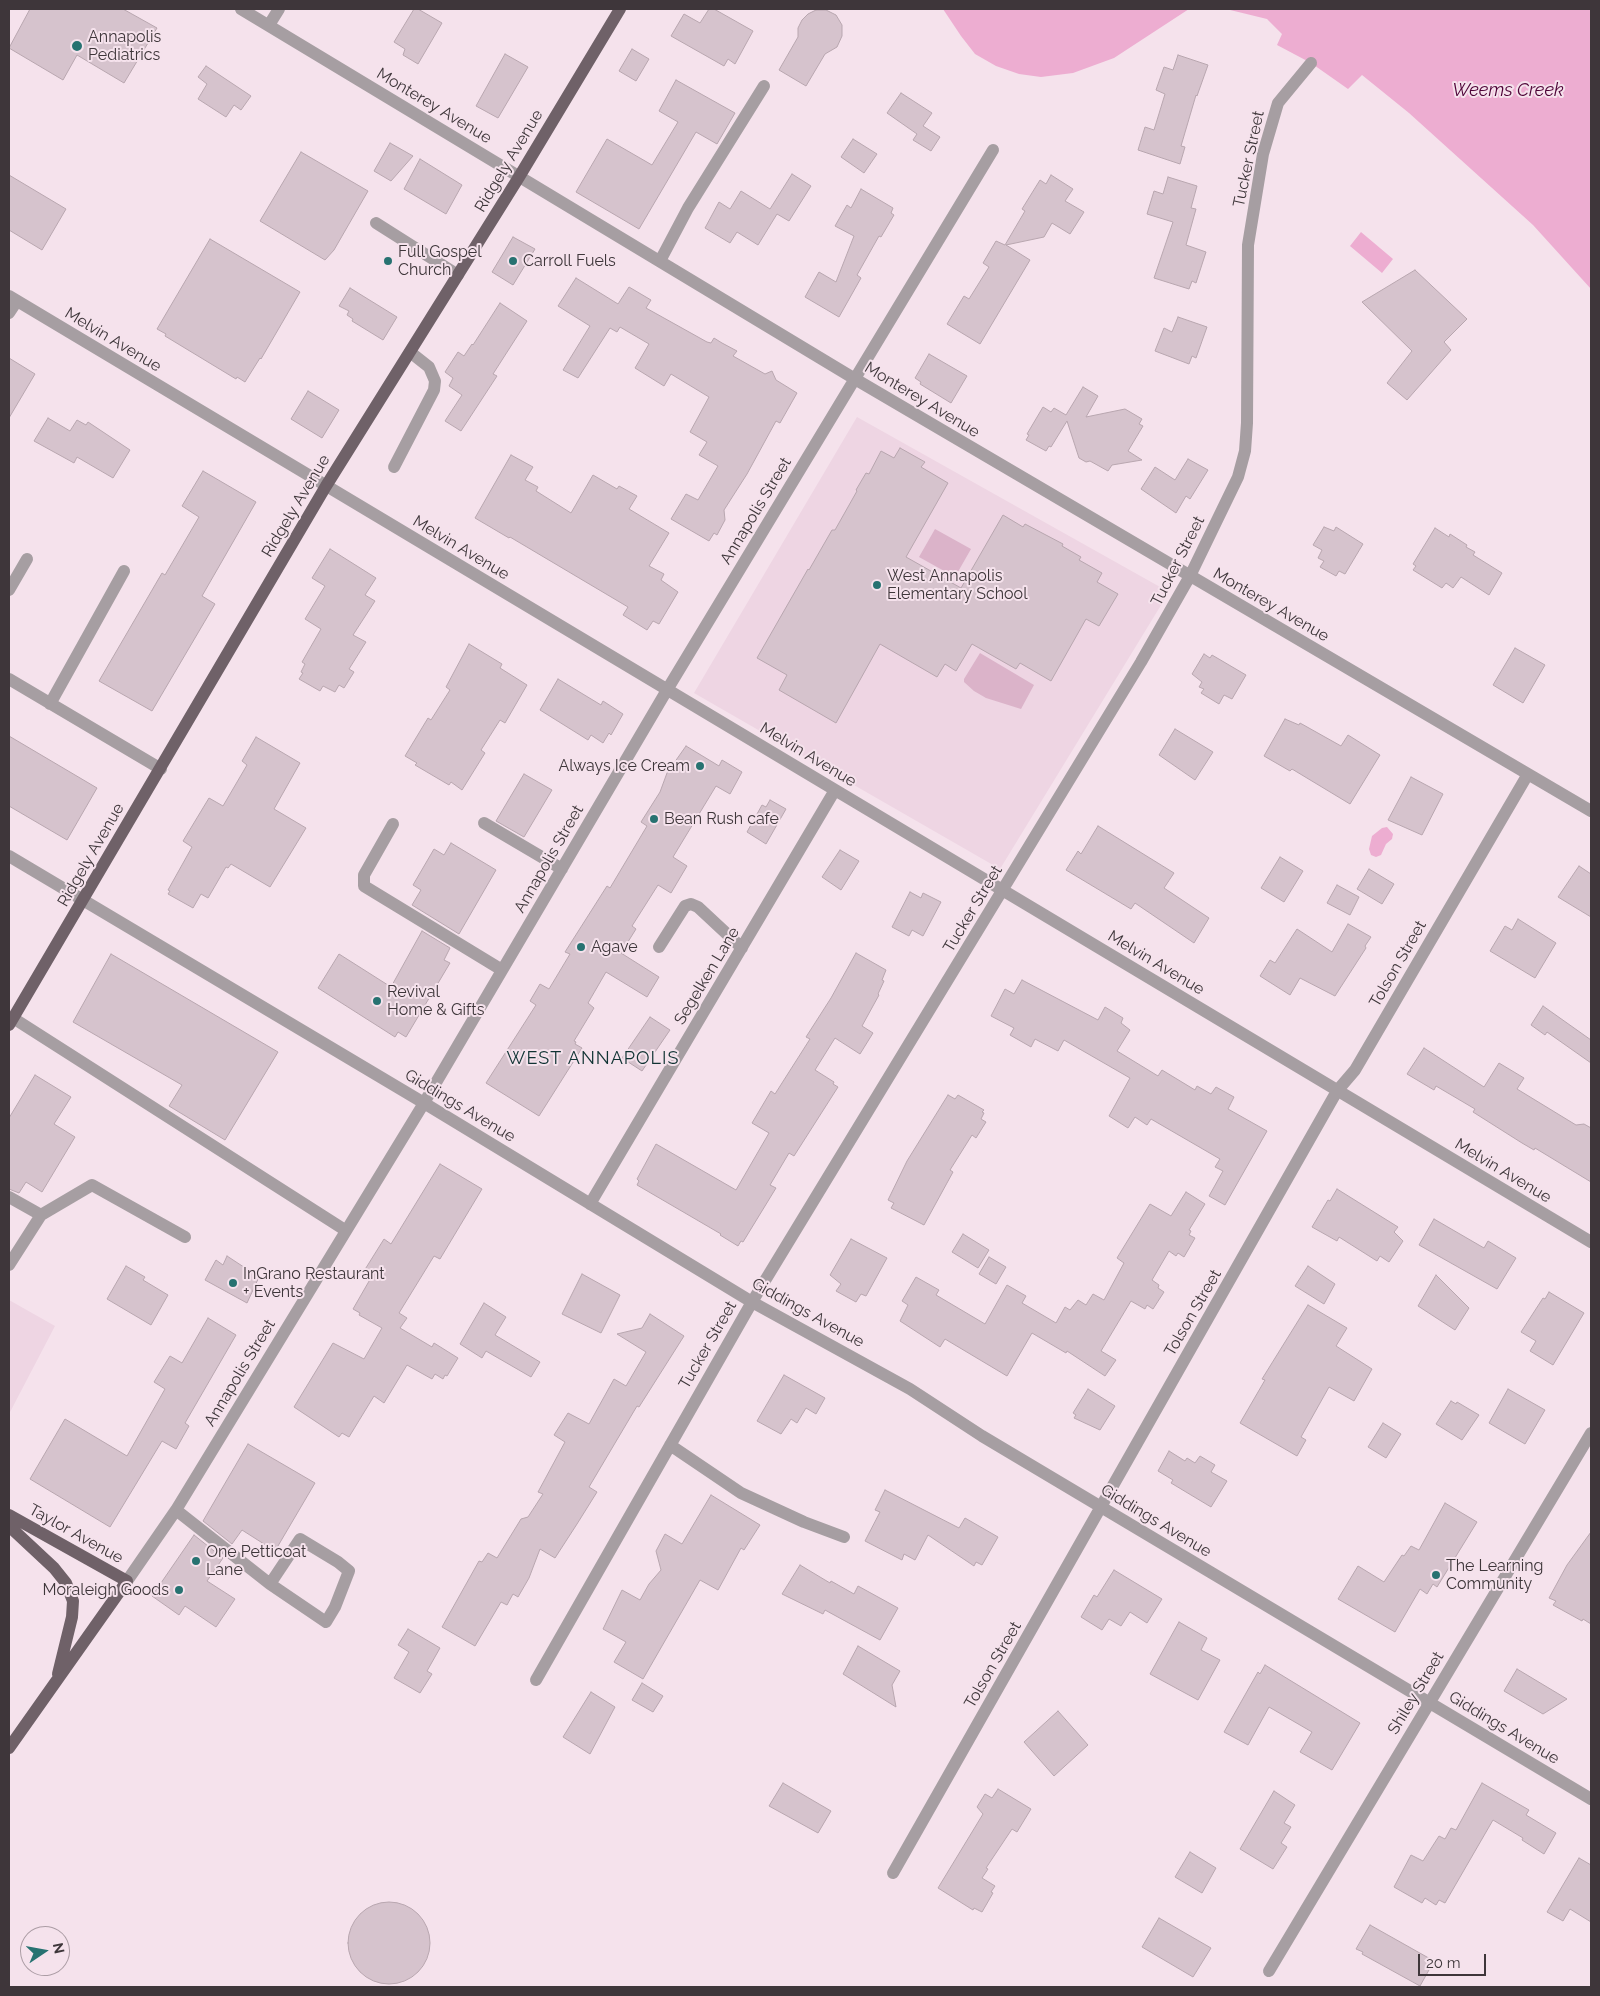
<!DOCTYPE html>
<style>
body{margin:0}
#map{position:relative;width:1600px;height:1996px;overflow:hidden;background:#f5e2ec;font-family:Raleway,sans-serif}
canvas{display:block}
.frame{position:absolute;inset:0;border:10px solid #3e363a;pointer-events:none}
.north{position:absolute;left:20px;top:1926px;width:50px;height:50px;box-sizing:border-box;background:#f5e2ec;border:1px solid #ac9da5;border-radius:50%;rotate:78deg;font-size:14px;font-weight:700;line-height:20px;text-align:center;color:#3e363a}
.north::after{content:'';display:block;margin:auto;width:18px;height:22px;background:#277271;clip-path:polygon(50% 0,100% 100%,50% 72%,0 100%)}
.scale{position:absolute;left:1418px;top:1954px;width:68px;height:22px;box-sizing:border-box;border:2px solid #3e363a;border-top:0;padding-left:6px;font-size:15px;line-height:18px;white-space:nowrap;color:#3e363a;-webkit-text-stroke:4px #f5e2ec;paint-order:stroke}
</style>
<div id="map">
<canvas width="1600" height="1996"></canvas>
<div class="frame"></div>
<div class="north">N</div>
<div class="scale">20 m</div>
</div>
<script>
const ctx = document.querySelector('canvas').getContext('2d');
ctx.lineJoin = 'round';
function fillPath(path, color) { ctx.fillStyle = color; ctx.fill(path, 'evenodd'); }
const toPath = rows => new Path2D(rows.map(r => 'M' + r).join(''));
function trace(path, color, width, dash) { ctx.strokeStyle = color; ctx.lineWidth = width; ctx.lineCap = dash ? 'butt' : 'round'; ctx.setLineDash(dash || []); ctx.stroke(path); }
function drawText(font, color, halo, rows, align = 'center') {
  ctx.font = font + ' Raleway,sans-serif'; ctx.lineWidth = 4; ctx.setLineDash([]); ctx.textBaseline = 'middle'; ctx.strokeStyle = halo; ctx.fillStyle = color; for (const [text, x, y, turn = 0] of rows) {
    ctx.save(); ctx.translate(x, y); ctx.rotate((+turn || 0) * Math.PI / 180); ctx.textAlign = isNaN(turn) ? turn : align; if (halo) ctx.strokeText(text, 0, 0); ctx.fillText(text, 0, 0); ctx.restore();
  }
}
const built = toPath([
 [857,417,1169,592,1000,869,694,693],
 [9,1300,55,1326,9,1414]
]);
const green = toPath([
 [935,529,971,549,955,577,919,557],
 [980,653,1034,685,1021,709,986,698,974,691,964,682,964,679]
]);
const water = toPath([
 [943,9,1189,9,1114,58,1073,73,1041,77,1019,74,996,66,975,54,961,36],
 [1226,9,1591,9,1591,289,1533,225,1409,113,1362,75,1348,89,1311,63,1277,45,1282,34,1267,19],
 [1361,232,1393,259,1382,273,1350,246],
 [1387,827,1393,834,1392,839,1386,844,1381,855,1376,857,1371,855,1369,849,1372,836,1382,828]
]);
const building = toPath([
 [30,9,123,9,157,28,124,83,77,55,63,80,9,48,30,9],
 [414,9,418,9,442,23,418,64,403,55,405,49,394,42,414,9],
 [709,9,714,9,753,31,735,64,728,59,724,66,671,36,684,14,700,23,709,9],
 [816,10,826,10,836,15,842,25,842,36,837,47,825,54,806,86,779,70,798,37,798,28,802,20,808,14,816,10],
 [632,49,649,59,636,81,619,71,632,49],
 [505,54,528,67,498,118,476,106,505,54],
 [1178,55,1208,65,1197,96,1196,95,1181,146,1185,147,1180,164,1138,150,1145,127,1154,130,1165,94,1156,90,1164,67,1173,70,1178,55],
 [206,66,251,96,241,110,234,105,226,117,198,99,207,84,198,77,206,66],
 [676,80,735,113,717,144,696,132,639,229,576,192,607,139,652,165,678,122,659,111,676,80],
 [901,93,932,113,923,126,940,137,931,151,913,140,917,134,887,113,901,93],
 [853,139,877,154,864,173,841,157,853,139],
 [390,143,413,156,391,181,374,171,390,143],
 [301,152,368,191,334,250,325,260,260,221,301,152],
 [420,159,462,185,446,214,404,189,420,159],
 [792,174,811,186,789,221,777,214,758,245,737,232,730,243,705,228,719,202,730,209,741,191,770,209,792,174],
 [9,175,66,209,42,250,9,230,9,175],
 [1051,175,1073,189,1065,201,1084,212,1070,234,1052,223,1044,237,1006,245,1030,260,980,344,947,324,964,296,969,299,989,267,983,263,996,241,1005,245,1025,211,1022,209,1040,180,1046,184,1051,175],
 [1168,177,1197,186,1191,208,1196,209,1186,245,1206,252,1196,283,1192,281,1189,289,1154,278,1173,222,1147,214,1154,191,1163,194,1168,177],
 [861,189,893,208,891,213,894,215,881,237,879,236,857,275,861,278,839,317,805,297,819,272,836,282,854,236,835,226,847,205,851,208,861,189],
 [513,237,535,249,513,285,492,272,513,237],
 [210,239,300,292,261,359,260,358,245,382,237,377,236,379,165,336,166,334,157,329,210,239],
 [1415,270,1467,319,1444,342,1451,350,1407,400,1387,383,1412,351,1362,302,1415,270],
 [576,278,618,304,629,287,651,300,646,308,707,342,711,343,714,338,722,343,737,351,733,356,765,374,772,371,776,380,797,393,780,423,776,421,747,474,724,510,725,520,717,535,714,533,709,541,671,519,686,494,698,500,718,466,699,455,707,442,690,432,709,397,671,374,664,386,635,368,649,344,620,327,617,332,610,328,578,378,563,370,590,326,558,306,576,278],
 [350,288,397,317,383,340,352,321,353,319,347,315,349,311,339,306,350,288],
 [500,303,527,321,493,374,497,376,461,431,445,421,462,395,449,386,453,378,445,372,458,352,464,356,472,344,473,345,500,303],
 [1178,317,1207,327,1196,358,1192,356,1189,364,1155,351,1164,328,1172,332,1178,317],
 [929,354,967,376,951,403,920,384,921,382,915,378,929,354],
 [9,358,35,374,9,418,9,358],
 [1083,387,1098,396,1086,417,1125,409,1142,419,1139,424,1143,426,1128,451,1142,460,1112,465,1108,471,1090,461,1086,462,1079,458,1067,421,1051,447,1049,446,1046,451,1026,440,1029,435,1027,434,1043,407,1051,412,1054,408,1066,415,1083,387],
 [308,391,339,410,322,438,291,419,308,391],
 [48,418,70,431,77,420,86,425,88,422,130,450,113,478,77,457,74,463,34,441,48,418],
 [900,448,925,462,921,467,948,483,906,557,961,588,1003,515,1023,527,1025,524,1063,544,1062,546,1081,557,1079,560,1102,573,1097,582,1118,594,1099,626,1086,619,1051,681,1020,663,1016,669,972,644,956,671,945,664,937,677,880,644,836,723,779,690,787,675,757,658,808,569,809,570,832,530,835,530,857,491,856,490,866,473,869,474,881,451,894,458,900,448],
 [511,455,533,467,525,480,538,487,536,491,571,513,593,475,617,489,619,486,637,496,629,509,669,533,649,566,664,574,661,580,678,592,659,624,653,621,647,630,623,615,628,607,510,537,509,538,475,518,511,455],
 [1188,459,1208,470,1190,499,1186,496,1176,513,1141,489,1155,467,1175,480,1188,459],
 [203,471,256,502,202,596,215,604,152,711,99,681,162,573,165,575,199,517,182,506,203,471],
 [1324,527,1334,531,1336,527,1363,544,1345,574,1339,571,1336,576,1320,567,1324,561,1318,558,1322,550,1313,545,1324,527],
 [1435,528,1449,537,1450,534,1467,545,1466,547,1475,552,1473,555,1502,573,1489,595,1461,577,1453,588,1446,583,1442,588,1413,570,1416,566,1413,564,1435,528],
 [330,549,376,578,365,595,375,601,353,635,366,642,349,669,354,672,344,688,339,685,335,692,323,686,320,691,299,679,303,673,301,672,305,664,302,662,321,629,305,619,325,586,312,578,330,549],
 [469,644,502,664,500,668,527,685,505,723,500,720,481,750,485,753,462,790,451,782,449,785,415,765,417,763,405,756,428,718,431,720,450,690,446,687,469,644],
 [1515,648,1545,665,1523,703,1493,685,1515,648],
 [1204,654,1210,658,1212,655,1246,675,1232,699,1224,695,1219,704,1201,693,1204,689,1199,687,1202,682,1192,674,1204,654],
 [558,679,601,705,603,701,623,714,611,735,609,733,603,743,591,735,588,740,540,710,558,679],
 [1285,719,1299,725,1300,723,1341,746,1348,735,1380,755,1350,804,1292,769,1290,771,1264,756,1285,719],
 [1175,729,1213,752,1195,780,1159,755,1175,729],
 [9,736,97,788,67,840,9,806,9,736],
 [256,737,300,763,274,809,306,828,270,887,231,864,228,868,226,867,208,898,201,894,193,908,168,894,170,891,168,890,192,847,183,841,209,798,223,806,247,765,242,761,256,737],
 [686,746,719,766,722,760,742,772,730,794,716,786,673,857,687,866,671,893,658,885,632,926,636,929,621,953,659,977,647,997,606,972,588,1003,594,1008,574,1041,576,1042,575,1044,582,1048,539,1116,486,1083,536,1005,530,1001,540,984,549,989,570,954,565,952,607,886,610,888,647,826,641,822,660,792,667,773,686,746],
 [524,774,552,790,524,837,496,821,524,774],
 [1411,777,1443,794,1422,835,1388,820,1411,777],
 [770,800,786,809,766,844,747,832,762,805,766,807,770,800],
 [1098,826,1174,873,1164,888,1209,918,1194,943,1135,903,1131,909,1066,870,1078,851,1081,854,1098,826],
 [451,843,496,870,459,934,412,905,421,890,413,885,434,849,444,855,451,843],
 [840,850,859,861,841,890,822,877,840,850],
 [1280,857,1303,871,1284,902,1261,888,1280,857],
 [1579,866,1591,874,1591,917,1558,897,1579,866],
 [1369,869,1394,884,1382,904,1357,889,1369,869],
 [1337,885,1359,897,1350,915,1327,903,1337,885],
 [910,892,921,898,923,893,941,902,923,936,912,930,909,936,892,927,910,892],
 [1518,919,1556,943,1535,978,1490,951,1505,926,1512,930,1518,919],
 [1348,924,1371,937,1365,946,1366,948,1335,996,1300,978,1290,995,1260,976,1270,960,1275,963,1297,929,1332,952,1348,924],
 [422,931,450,948,444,960,450,963,406,1037,398,1032,395,1037,318,988,339,954,391,987,422,931],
 [856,953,886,970,882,980,884,981,878,994,879,995,862,1026,873,1033,860,1054,835,1038,815,1070,834,1082,833,1084,838,1087,794,1156,789,1153,770,1185,776,1188,743,1242,741,1241,738,1246,720,1235,721,1234,637,1185,639,1181,637,1179,656,1144,736,1190,769,1133,752,1123,771,1091,775,1094,810,1039,806,1037,831,998,856,953],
 [111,954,278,1052,225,1140,169,1106,182,1085,73,1022,111,954],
 [1022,980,1098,1020,1105,1007,1123,1018,1121,1023,1130,1030,1117,1051,1158,1076,1162,1070,1195,1090,1197,1086,1211,1094,1216,1087,1234,1097,1228,1109,1267,1131,1225,1205,1209,1196,1223,1171,1215,1167,1220,1159,1151,1119,1147,1125,1135,1117,1128,1128,1109,1116,1130,1078,1064,1040,1058,1051,1035,1039,1031,1047,1010,1035,1014,1028,991,1016,1005,989,1014,994,1022,980],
 [1543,1006,1591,1040,1591,1063,1547,1032,1545,1035,1531,1025,1543,1006],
 [650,1017,670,1030,642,1071,622,1058,650,1017],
 [1424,1048,1484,1087,1499,1063,1524,1078,1517,1089,1576,1125,1584,1124,1591,1128,1591,1182,1535,1148,1534,1150,1522,1143,1473,1112,1475,1109,1436,1086,1434,1090,1407,1074,1424,1048],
 [35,1075,71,1097,54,1124,75,1137,42,1192,26,1182,19,1193,9,1189,9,1118,35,1075],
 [948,1095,955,1099,958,1095,984,1110,982,1112,984,1113,981,1119,986,1122,976,1138,972,1135,950,1170,953,1172,924,1225,891,1208,894,1203,888,1200,907,1161,948,1095],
 [440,1164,482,1189,440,1259,434,1256,399,1313,407,1318,400,1328,432,1347,434,1343,458,1358,447,1376,445,1375,443,1379,435,1374,432,1379,407,1365,384,1403,374,1396,349,1437,342,1433,339,1437,294,1407,333,1343,364,1359,382,1328,359,1315,360,1313,353,1309,372,1276,364,1271,384,1239,391,1244,440,1164],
 [1337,1189,1398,1227,1394,1232,1403,1241,1389,1262,1380,1256,1377,1261,1339,1237,1337,1241,1312,1227,1328,1200,1330,1201,1337,1189],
 [1186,1192,1205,1204,1189,1230,1191,1231,1189,1235,1195,1238,1184,1257,1178,1253,1176,1256,1169,1251,1152,1280,1159,1285,1158,1288,1164,1292,1153,1309,1147,1305,1145,1309,1131,1301,1101,1351,1116,1360,1105,1376,1067,1351,1066,1353,1032,1333,1007,1376,945,1339,940,1347,900,1321,908,1305,902,1301,916,1277,939,1290,936,1295,985,1324,1007,1285,1026,1296,1022,1303,1056,1323,1065,1307,1070,1310,1078,1300,1086,1305,1093,1294,1104,1300,1124,1263,1117,1258,1150,1204,1171,1216,1186,1192],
 [1434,1219,1484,1248,1488,1241,1516,1258,1497,1289,1419,1245,1434,1219],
 [963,1234,989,1250,978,1268,952,1252,963,1234],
 [851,1239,887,1258,866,1296,861,1294,856,1302,836,1291,841,1284,830,1275,851,1239],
 [227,1256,259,1277,247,1303,205,1280,216,1260,223,1265,227,1256],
 [989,1257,1006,1267,996,1284,979,1274,989,1257],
 [126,1266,145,1277,143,1280,168,1295,151,1325,107,1299,126,1266],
 [1308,1266,1335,1284,1324,1304,1295,1286,1308,1266],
 [582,1274,620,1295,601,1333,562,1314,582,1274],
 [1436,1275,1469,1308,1455,1330,1418,1306,1436,1275],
 [1549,1292,1584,1313,1553,1365,1530,1351,1536,1341,1521,1332,1543,1298,1545,1299,1549,1292],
 [484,1303,506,1317,495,1335,540,1362,531,1377,486,1351,482,1358,460,1344,484,1303],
 [1308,1305,1347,1328,1336,1346,1372,1369,1354,1401,1329,1387,1301,1437,1306,1440,1297,1456,1240,1423,1265,1380,1262,1379,1308,1305],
 [650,1314,684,1336,639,1407,637,1406,589,1487,597,1492,577,1524,555,1558,540,1549,529,1578,518,1597,513,1594,507,1605,501,1602,475,1646,442,1627,479,1561,482,1562,488,1553,497,1558,521,1519,528,1517,543,1494,538,1492,565,1442,554,1435,568,1413,589,1424,614,1379,626,1386,646,1352,617,1334,642,1328,650,1314],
 [208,1318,236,1335,185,1423,189,1426,176,1449,162,1441,110,1527,30,1479,65,1419,127,1456,165,1389,154,1382,170,1356,182,1363,208,1318],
 [784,1375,825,1398,816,1414,806,1408,797,1423,791,1419,781,1434,757,1421,784,1375],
 [1088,1389,1115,1406,1100,1430,1074,1418,1076,1415,1073,1413,1088,1389],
 [1508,1389,1545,1410,1525,1444,1489,1423,1508,1389],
 [1451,1401,1456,1404,1457,1402,1479,1415,1462,1440,1436,1424,1451,1401],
 [1383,1423,1401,1434,1386,1458,1368,1447,1383,1423],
 [248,1444,315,1483,275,1551,242,1530,232,1544,203,1521,248,1444],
 [1169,1451,1185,1461,1187,1458,1195,1463,1200,1456,1215,1465,1211,1472,1227,1481,1211,1507,1171,1483,1173,1480,1158,1471,1169,1451],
 [885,1490,959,1528,965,1518,998,1537,982,1565,976,1562,974,1566,928,1535,915,1560,904,1554,902,1560,865,1541,880,1512,875,1510,885,1490],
 [711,1495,760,1525,744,1550,741,1548,718,1590,700,1580,643,1679,614,1662,626,1642,603,1629,622,1590,640,1600,649,1584,661,1570,656,1551,665,1534,682,1544,711,1495],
 [1445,1503,1477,1522,1437,1587,1433,1584,1427,1594,1420,1589,1395,1632,1338,1599,1358,1566,1384,1582,1402,1555,1404,1556,1411,1546,1419,1550,1445,1503],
 [1591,1532,1591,1624,1583,1619,1582,1621,1553,1605,1556,1601,1549,1598,1567,1565,1591,1532],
 [194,1535,223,1558,207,1581,235,1599,216,1627,185,1606,179,1615,152,1596,194,1535],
 [800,1565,830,1583,831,1581,854,1594,858,1586,898,1608,880,1640,825,1610,823,1614,782,1594,800,1565],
 [1114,1570,1162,1599,1147,1623,1130,1612,1121,1626,1109,1619,1102,1630,1081,1617,1094,1595,1097,1597,1114,1570],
 [1179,1622,1207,1638,1201,1650,1220,1660,1198,1700,1150,1674,1179,1622],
 [408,1629,440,1648,427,1671,432,1674,420,1693,394,1678,409,1652,398,1645,408,1629],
 [858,1646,900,1671,892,1685,896,1707,843,1674,858,1646],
 [1265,1665,1360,1723,1332,1770,1300,1752,1312,1732,1269,1707,1248,1745,1224,1732,1258,1672,1260,1674,1265,1665],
 [1517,1669,1567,1699,1543,1714,1504,1691,1517,1669],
 [642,1683,663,1696,653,1712,632,1700,642,1683],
 [591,1692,615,1707,590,1754,563,1737,591,1692],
 [1058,1711,1088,1745,1054,1776,1024,1742,1058,1711],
 [783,1783,831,1811,818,1833,769,1806,783,1783],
 [1482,1783,1529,1810,1526,1815,1556,1833,1544,1854,1522,1840,1523,1838,1493,1820,1445,1903,1439,1900,1436,1905,1425,1898,1422,1903,1394,1887,1411,1855,1423,1861,1439,1836,1445,1839,1451,1828,1456,1830,1482,1783],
 [998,1789,1031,1809,1017,1832,1012,1829,986,1868,988,1869,982,1878,995,1886,991,1892,993,1893,982,1912,974,1908,973,1910,938,1888,983,1814,977,1807,985,1794,992,1798,998,1789],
 [1274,1791,1295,1805,1284,1823,1291,1827,1281,1843,1287,1847,1273,1869,1240,1849,1274,1791],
 [1190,1852,1216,1868,1202,1893,1175,1877,1190,1852],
 [1579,1858,1591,1865,1591,1922,1570,1909,1563,1921,1547,1912,1579,1858],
 '348 1943a41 41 0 1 1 82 0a41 41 0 1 1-82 0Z',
 [1159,1918,1211,1948,1193,1977,1142,1947,1159,1918],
 [1370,1925,1434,1961,1420,1986,1362,1954,1363,1952,1356,1949,1370,1925]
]);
const minor = toPath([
 [241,9,855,379,1591,811],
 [269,25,279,9],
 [376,223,458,275],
 [660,261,688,208,764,86],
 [9,296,1591,1242],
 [9,313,17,301],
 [394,467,434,390,435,381,429,367,410,352],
 [9,590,27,559],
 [9,679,161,769],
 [50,704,124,571],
 [484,823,562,869],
 [393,824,364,875,364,886,502,970],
 [9,856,424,1103,752,1302,910,1389,982,1436,1591,1799],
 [659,947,685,906,691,904,698,907,742,948],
 [13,1018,345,1230],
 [9,1197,41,1215],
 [590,1204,835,790],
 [9,1265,41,1215,92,1185,185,1237],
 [670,1445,741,1493,804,1522,844,1537],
 [176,1510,270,1584,300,1539,338,1562,349,1571,335,1607,326,1622,270,1584],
 [127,1581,176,1510,424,1103,667,690,993,150],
 [536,1680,752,1302,1141,662,1190,576,1238,477,1245,451,1247,423,1248,245,1263,154,1278,103,1311,63],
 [893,1873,1337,1091,1355,1070,1528,774],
 [1269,1971,1591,1433]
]);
const major = toPath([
 [9,1025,326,486,519,177,620,9],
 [9,1515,127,1581,9,1748],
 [9,1526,54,1568,66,1583,73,1601,72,1617,58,1674]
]);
const markers = [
 [77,46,6,"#277271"],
 [388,261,5,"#277271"],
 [513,261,5,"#277271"],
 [877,585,5,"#277271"],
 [700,766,5,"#277271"],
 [654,819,5,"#277271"],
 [581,947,5,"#277271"],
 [377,1001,5,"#277271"],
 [233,1283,5,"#277271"],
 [196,1561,5,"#277271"],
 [1436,1575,5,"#277271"],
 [179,1590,5,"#277271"]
];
const poiNames = [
 ["Annapolis",88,37],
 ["Pediatrics",88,55],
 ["Full Gospel",398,252],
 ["Church",398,270],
 ["Carroll Fuels",523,261],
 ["West Annapolis",887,576],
 ["Elementary School",887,594],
 ["Always Ice Cream",690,766,"right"],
 ["Bean Rush cafe",664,819],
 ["Agave",591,947],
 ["Revival",387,992],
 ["Home & Gifts",387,1010],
 ["InGrano Restaurant",243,1274],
 ["+ Events",243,1292],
 ["One Petticoat",206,1552],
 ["Lane",206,1570],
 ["The Learning",1446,1566],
 ["Community",1446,1584],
 ["Moraleigh Goods",169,1590,"right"]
];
const streetNames = [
 ["Monterey Avenue",434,106,31],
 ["Tucker Street",1249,159,-78],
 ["Ridgely Avenue",509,161,-59],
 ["Melvin Avenue",113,340,31],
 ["Monterey Avenue",922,400,31],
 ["Ridgely Avenue",296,506,-59],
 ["Annapolis Street",756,511,-59],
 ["Melvin Avenue",461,548,31],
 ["Tucker Street",1178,561,-63],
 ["Monterey Avenue",1271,605,30],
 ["Melvin Avenue",808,755,31],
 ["Ridgely Avenue",91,855,-60],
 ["Annapolis Street",549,859,-60],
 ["Tucker Street",973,909,-59],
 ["Melvin Avenue",1156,963,31],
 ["Tolson Street",1398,964,-60],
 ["Segelken Lane",707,976,-59],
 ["Giddings Avenue",460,1106,31],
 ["Melvin Avenue",1503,1171,31],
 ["Giddings Avenue",808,1313,29],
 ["Tolson Street",1193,1313,-60],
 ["Tucker Street",708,1345,-60],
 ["Annapolis Street",240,1373,-59],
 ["Giddings Avenue",1156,1521,31],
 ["Taylor Avenue",76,1534,29],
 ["Tolson Street",993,1665,-60],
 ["Shiley Street",1416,1693,-59],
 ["Giddings Avenue",1504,1728,31]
];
const waterNames = [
 ["Weems Creek",1508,91]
];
const neighbourhoodNames = [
 ["WEST ANNAPOLIS",593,1059]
];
fillPath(built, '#eed5e3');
fillPath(green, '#dbb3c9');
fillPath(water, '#edadd1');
fillPath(building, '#d6c3cd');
trace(building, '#b8a6af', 1);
trace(minor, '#a69ea2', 12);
trace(major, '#6f6168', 12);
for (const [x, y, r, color] of markers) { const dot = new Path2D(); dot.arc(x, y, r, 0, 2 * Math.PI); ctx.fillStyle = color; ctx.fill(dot); trace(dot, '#f5e2ec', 2); }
drawText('16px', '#3e363a', '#f5e2ec', poiNames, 'left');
drawText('16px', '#3e363a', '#f5e2ec', streetNames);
drawText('italic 18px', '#4e0337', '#f5e2ec', waterNames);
ctx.letterSpacing = '1px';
drawText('18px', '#103333', '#f5e2ec', neighbourhoodNames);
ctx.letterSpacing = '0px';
</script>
